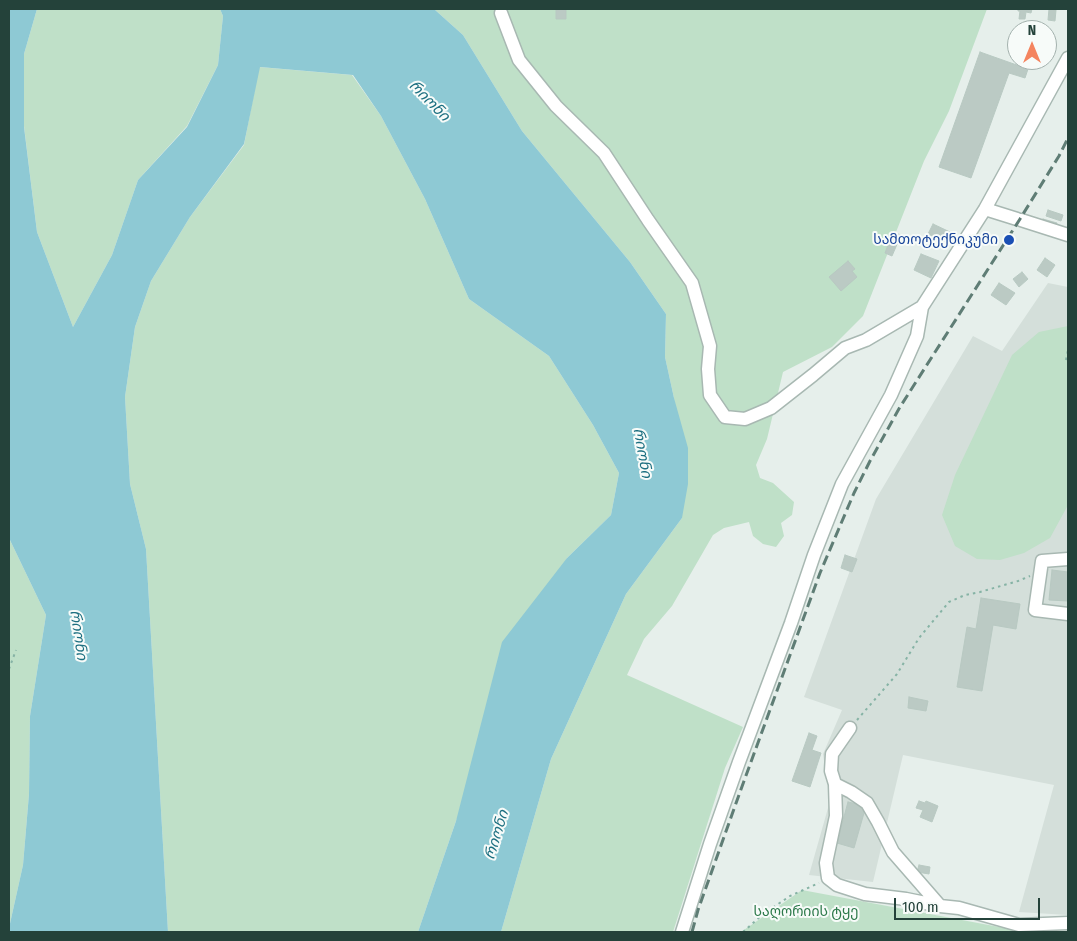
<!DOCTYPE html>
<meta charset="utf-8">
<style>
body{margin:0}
#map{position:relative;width:1077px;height:941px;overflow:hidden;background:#e6efeb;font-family:"Fira Sans Condensed",sans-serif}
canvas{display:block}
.frame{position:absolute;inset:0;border:10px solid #24423a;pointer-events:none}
.north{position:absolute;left:1007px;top:20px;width:50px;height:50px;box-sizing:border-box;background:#f7fbf9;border:1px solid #a3b1ad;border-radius:50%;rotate:0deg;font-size:14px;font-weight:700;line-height:20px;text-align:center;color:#24423a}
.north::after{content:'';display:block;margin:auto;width:18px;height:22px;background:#f4845f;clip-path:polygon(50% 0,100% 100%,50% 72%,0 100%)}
.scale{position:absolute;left:894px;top:898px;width:146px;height:22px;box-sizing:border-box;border:2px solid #24423a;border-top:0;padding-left:6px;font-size:15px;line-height:18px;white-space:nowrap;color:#24423a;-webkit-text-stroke:4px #f7fbf9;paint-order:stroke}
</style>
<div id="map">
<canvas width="1077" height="941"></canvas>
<div class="frame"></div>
<div class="north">N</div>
<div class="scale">100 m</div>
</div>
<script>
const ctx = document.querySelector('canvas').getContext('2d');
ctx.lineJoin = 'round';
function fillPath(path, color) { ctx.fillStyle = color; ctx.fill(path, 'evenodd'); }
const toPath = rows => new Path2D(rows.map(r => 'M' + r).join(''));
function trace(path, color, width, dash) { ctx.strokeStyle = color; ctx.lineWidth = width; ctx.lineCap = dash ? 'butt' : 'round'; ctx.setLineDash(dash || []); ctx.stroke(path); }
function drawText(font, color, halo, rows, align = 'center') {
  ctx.font = font + ' "Fira Sans Condensed","Noto Sans Georgian",sans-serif'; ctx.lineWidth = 4; ctx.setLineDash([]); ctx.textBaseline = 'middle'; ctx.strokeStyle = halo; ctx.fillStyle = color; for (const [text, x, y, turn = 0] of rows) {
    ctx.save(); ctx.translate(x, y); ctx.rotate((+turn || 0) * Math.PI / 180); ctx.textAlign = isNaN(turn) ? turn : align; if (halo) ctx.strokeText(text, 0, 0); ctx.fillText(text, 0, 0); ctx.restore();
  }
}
const built = toPath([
 [1048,283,1068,287,1068,915,1019,912,1054,785,903,755,873,882,809,875,830,801,823,754,842,710,804,697,876,499,973,336,1002,351]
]);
const green = toPath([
 [37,9,220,9,223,16,218,65,187,126,138,180,112,255,73,327,37,232,24,126,24,54],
 [434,9,987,9,949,111,924,161,863,316,832,347,783,372,767,439,756,465,760,478,773,483,794,502,792,515,781,523,784,536,776,547,763,544,753,536,749,522,724,528,713,535,672,606,644,639,627,675,743,727,725,768,673,932,501,932,551,759,626,594,682,518,674,398,665,357,666,314,630,262,522,131,463,35],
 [259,67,352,75,381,116,425,199,469,299,549,356,593,425,619,473,611,515,567,558,456,821,418,932,168,932,146,549,130,484,125,397,135,327,151,281,190,217,244,145],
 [1068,326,1068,505,1050,538,1024,553,1000,560,977,559,955,546,942,515,955,475,1012,355,1039,332],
 [9,538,46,615,30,716,29,794,23,865,9,928],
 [802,890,1026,932,741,932]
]);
const water = toPath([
 [9,9,37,9,24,54,24,127,37,232,73,327,112,255,138,180,187,127,218,65,223,16,220,9,434,9,463,35,522,131,630,262,666,314,665,357,674,398,688,448,688,484,682,518,626,594,551,759,501,932,418,932,456,821,502,642,567,558,611,515,619,473,593,425,549,356,469,299,425,199,381,116,353,75,260,67,244,144,190,217,151,281,135,327,125,397,130,484,146,549,168,932,9,932,9,928,23,865,29,794,30,716,46,615,9,538]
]);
const building = toPath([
 [556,9,566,9,566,19,556,19,556,9],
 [1018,9,1032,9,1031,13,1026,12,1025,19,1019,19,1020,11,1018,11,1018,9],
 [1049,9,1056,10,1055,21,1048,20,1049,9],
 [980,52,1028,69,1025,78,1009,73,971,178,939,167,980,52],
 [1048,210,1063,215,1061,221,1046,216,1048,210],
 [1043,219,1057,223,1056,229,1042,224,1043,219],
 [933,224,950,232,945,243,928,234,933,224],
 [893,232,901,235,892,256,885,253,893,232],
 [921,254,939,261,931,278,914,270,921,254],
 [1045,258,1055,265,1047,277,1037,270,1045,258],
 [848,261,855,269,852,271,857,277,841,291,829,277,848,261],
 [1022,272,1028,279,1019,287,1013,279,1022,272],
 [999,283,1015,293,1006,305,991,295,999,283],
 [845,555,857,559,852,572,841,568,845,555],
 [1052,570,1068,572,1068,601,1049,600,1052,570],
 [981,598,1020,604,1016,629,993,625,982,691,957,687,967,627,976,629,981,598],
 [909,697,928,701,926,711,908,708,909,697],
 [809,733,817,736,812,750,821,753,810,787,792,781,809,733],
 [919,801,925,803,926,801,938,806,932,822,920,817,923,810,916,808,919,801],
 [848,802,866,806,854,848,837,843,848,802],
 [919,865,930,867,929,874,917,872,919,865]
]);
const path = toPath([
 [1066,360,1068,350],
 [9,669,16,650],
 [857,720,897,674,919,638,949,602,965,595,980,592,1018,581,1030,576],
 [743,932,762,915,790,896,819,883]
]);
const minor = toPath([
 [501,13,519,60,556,106,604,153,648,220,692,283,710,346,708,369,710,395,725,417,745,419,771,408,813,375,845,348,866,340,922,307],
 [985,209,1017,219],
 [1021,220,1068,235],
 [1068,559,1042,561,1035,610,1068,614],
 [850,728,832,754,831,771,835,784,836,816,826,863,828,878,837,885,865,894,906,899,940,906,959,908,1019,925,1068,923],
 [835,784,851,792,867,803,878,822,893,852,940,906],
 [682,932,710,844,739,762,791,623,814,555,842,484,891,395,917,336,922,307,985,209,1068,58]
]);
const rail = toPath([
 [692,932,698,910,740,792,820,573,854,493,870,461,900,407,1020,219,1059,156,1068,138]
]);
const markers = [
 [1009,240,6,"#1a4fb4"]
];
const transitNames = [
 ["სამთოტექნიკუმი",998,240]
];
const parkNames = [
 ["საღორიის ტყე",806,912]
];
const waterNames = [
 ["რიონი",429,101,45],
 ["რიონი",642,453,80],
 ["რიონი",78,635,82],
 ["რიონი",497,835,-73]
];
fillPath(built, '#d4dfda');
fillPath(green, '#bfe0c8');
fillPath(water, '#8ec9d4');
fillPath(building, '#bbcac4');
trace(building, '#b8c9c2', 1);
trace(minor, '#a8b8b2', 15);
trace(path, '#86b3a5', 2, [2.5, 4]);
trace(minor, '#fff', 12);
trace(rail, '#5f7d75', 3, [10, 5]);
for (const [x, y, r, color] of markers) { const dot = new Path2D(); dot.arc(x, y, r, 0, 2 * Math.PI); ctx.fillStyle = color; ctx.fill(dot); trace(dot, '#f7fbf9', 2); }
drawText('14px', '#164399', '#f7fbf9', transitNames, 'right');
drawText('14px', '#2d7a4b', '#f7fbf9', parkNames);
drawText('italic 15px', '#1c6f80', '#f7fbf9', waterNames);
</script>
